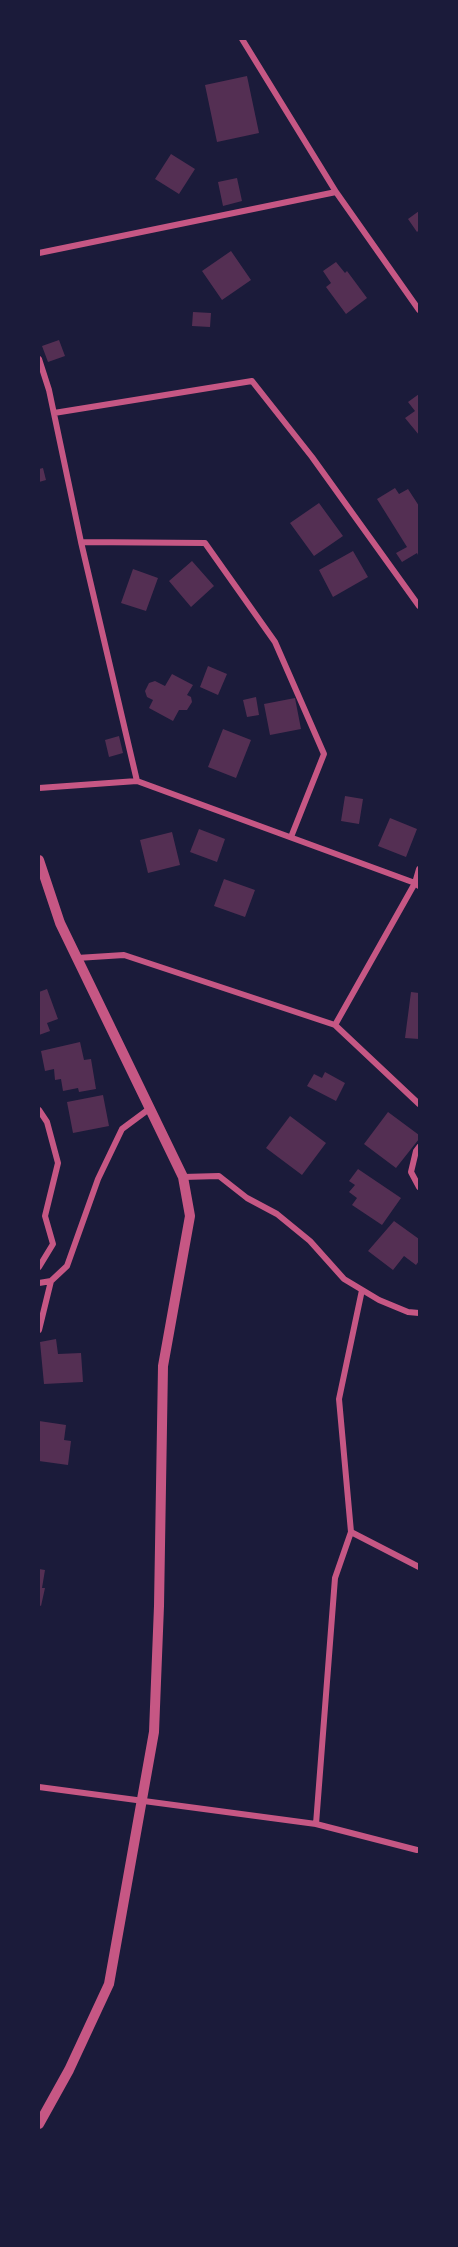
<!DOCTYPE html>
<style>
body{margin:0}
#map{position:relative;width:458px;height:2247px;overflow:hidden;background:#1b1b3a;font-family:Mulish,sans-serif}
canvas{display:block}
.frame{position:absolute;inset:0;border:40px solid #1b1b3a;pointer-events:none}
</style>
<div id="map">
<canvas width="458" height="2247"></canvas>
<div class="frame"></div>
</div>
<script>
const ctx = document.querySelector('canvas').getContext('2d');
ctx.lineJoin = 'round';
function fillPath(path, color) { ctx.fillStyle = color; ctx.fill(path, 'evenodd'); }
const toPath = rows => new Path2D(rows.map(r => 'M' + r).join(''));
function trace(path, color, width, dash) { ctx.strokeStyle = color; ctx.lineWidth = width; ctx.lineCap = dash ? 'butt' : 'round'; ctx.setLineDash(dash || []); ctx.stroke(path); }
const building = toPath([
 [247,76,259,133,217,142,205,85],
 [171,154,195,169,179,194,155,179],
 [237,178,242,201,223,206,218,182],
 [419,211,419,230,417,232,408,219],
 [231,251,251,280,222,300,202,271],
 [336,262,345,273,347,271,367,298,346,314,326,287,331,283,323,271],
 [193,312,211,313,210,327,192,326],
 [59,340,65,356,48,362,42,346],
 [419,394,419,435,405,418,415,411,408,402],
 [43,468,46,480,39,482,39,469],
 [395,488,399,494,408,489,419,506,419,557,417,553,402,562,396,553,407,547,377,499],
 [319,503,343,536,314,556,290,523],
 [353,551,368,577,333,597,319,570],
 [192,561,214,586,191,607,169,581],
 [133,569,158,578,146,611,121,603],
 [208,666,227,674,218,695,200,687],
 [172,674,193,685,187,695,191,697,192,702,187,710,179,710,173,721,149,708,153,700,147,697,145,691,149,683,155,681,165,686],
 [256,697,259,715,247,717,243,700],
 [295,698,301,729,270,735,264,704],
 [223,729,251,740,236,778,208,767],
 [119,736,123,753,109,757,105,740],
 [345,796,363,799,359,824,341,821],
 [390,818,417,829,406,857,378,846],
 [199,829,225,839,217,862,190,852],
 [172,832,180,865,148,873,140,840],
 [224,879,255,890,245,917,214,906],
 [47,989,58,1019,47,1023,50,1031,39,1035,39,992],
 [411,992,419,993,419,1039,405,1038],
 [80,1042,84,1060,91,1059,96,1089,79,1092,78,1088,63,1091,61,1079,55,1080,54,1069,45,1071,41,1051],
 [325,1072,345,1083,336,1101,307,1086,314,1074,322,1078],
 [103,1095,109,1126,73,1133,67,1102],
 [388,1112,419,1135,419,1139,396,1168,364,1144],
 [290,1116,326,1143,302,1175,266,1148],
 [358,1169,401,1198,382,1225,352,1205,357,1198,349,1192,355,1185,349,1181],
 [394,1221,419,1239,419,1261,416,1265,404,1256,393,1270,368,1251],
 [56,1339,58,1354,81,1353,83,1382,44,1384,40,1342],
 [39,1421,66,1425,64,1440,71,1441,68,1465,39,1461],
 [39,1569,45,1570,42,1588,45,1588,41,1606,39,1605]
]);
const minor = toPath([
 [336,192,419,310],
 [39,253,336,192,242,39],
 [39,359,49,390,81,542,137,781],
 [54,413,252,381,312,457,419,606],
 [81,542,205,543,275,642,324,754,291,837],
 [39,788,137,781,415,883,335,1025],
 [419,869,415,883,419,886],
 [77,958,124,955,335,1025,419,1104],
 [39,1110,47,1122,58,1163,45,1216,53,1244,39,1267],
 [419,1147,416,1151,411,1172,419,1187],
 [183,1177,219,1176,247,1198,277,1214,310,1241,344,1279,379,1300,408,1312,419,1313],
 [39,1283,51,1281,67,1266,98,1179,122,1129,149,1109],
 [39,1330,51,1281],
 [351,1532,419,1567],
 [39,1787,316,1824,335,1578,351,1532,339,1399,362,1290],
 [316,1824,417,1850]
]);
const tertiary = toPath([
 [39,860,60,923,183,1177,190,1216,163,1366,159,1606,154,1732,109,1984,69,2070,39,2124]
]);
fillPath(building, '#542f53');
trace(minor, '#c65784', 6);
trace(tertiary, '#c65784', 10);
</script>
